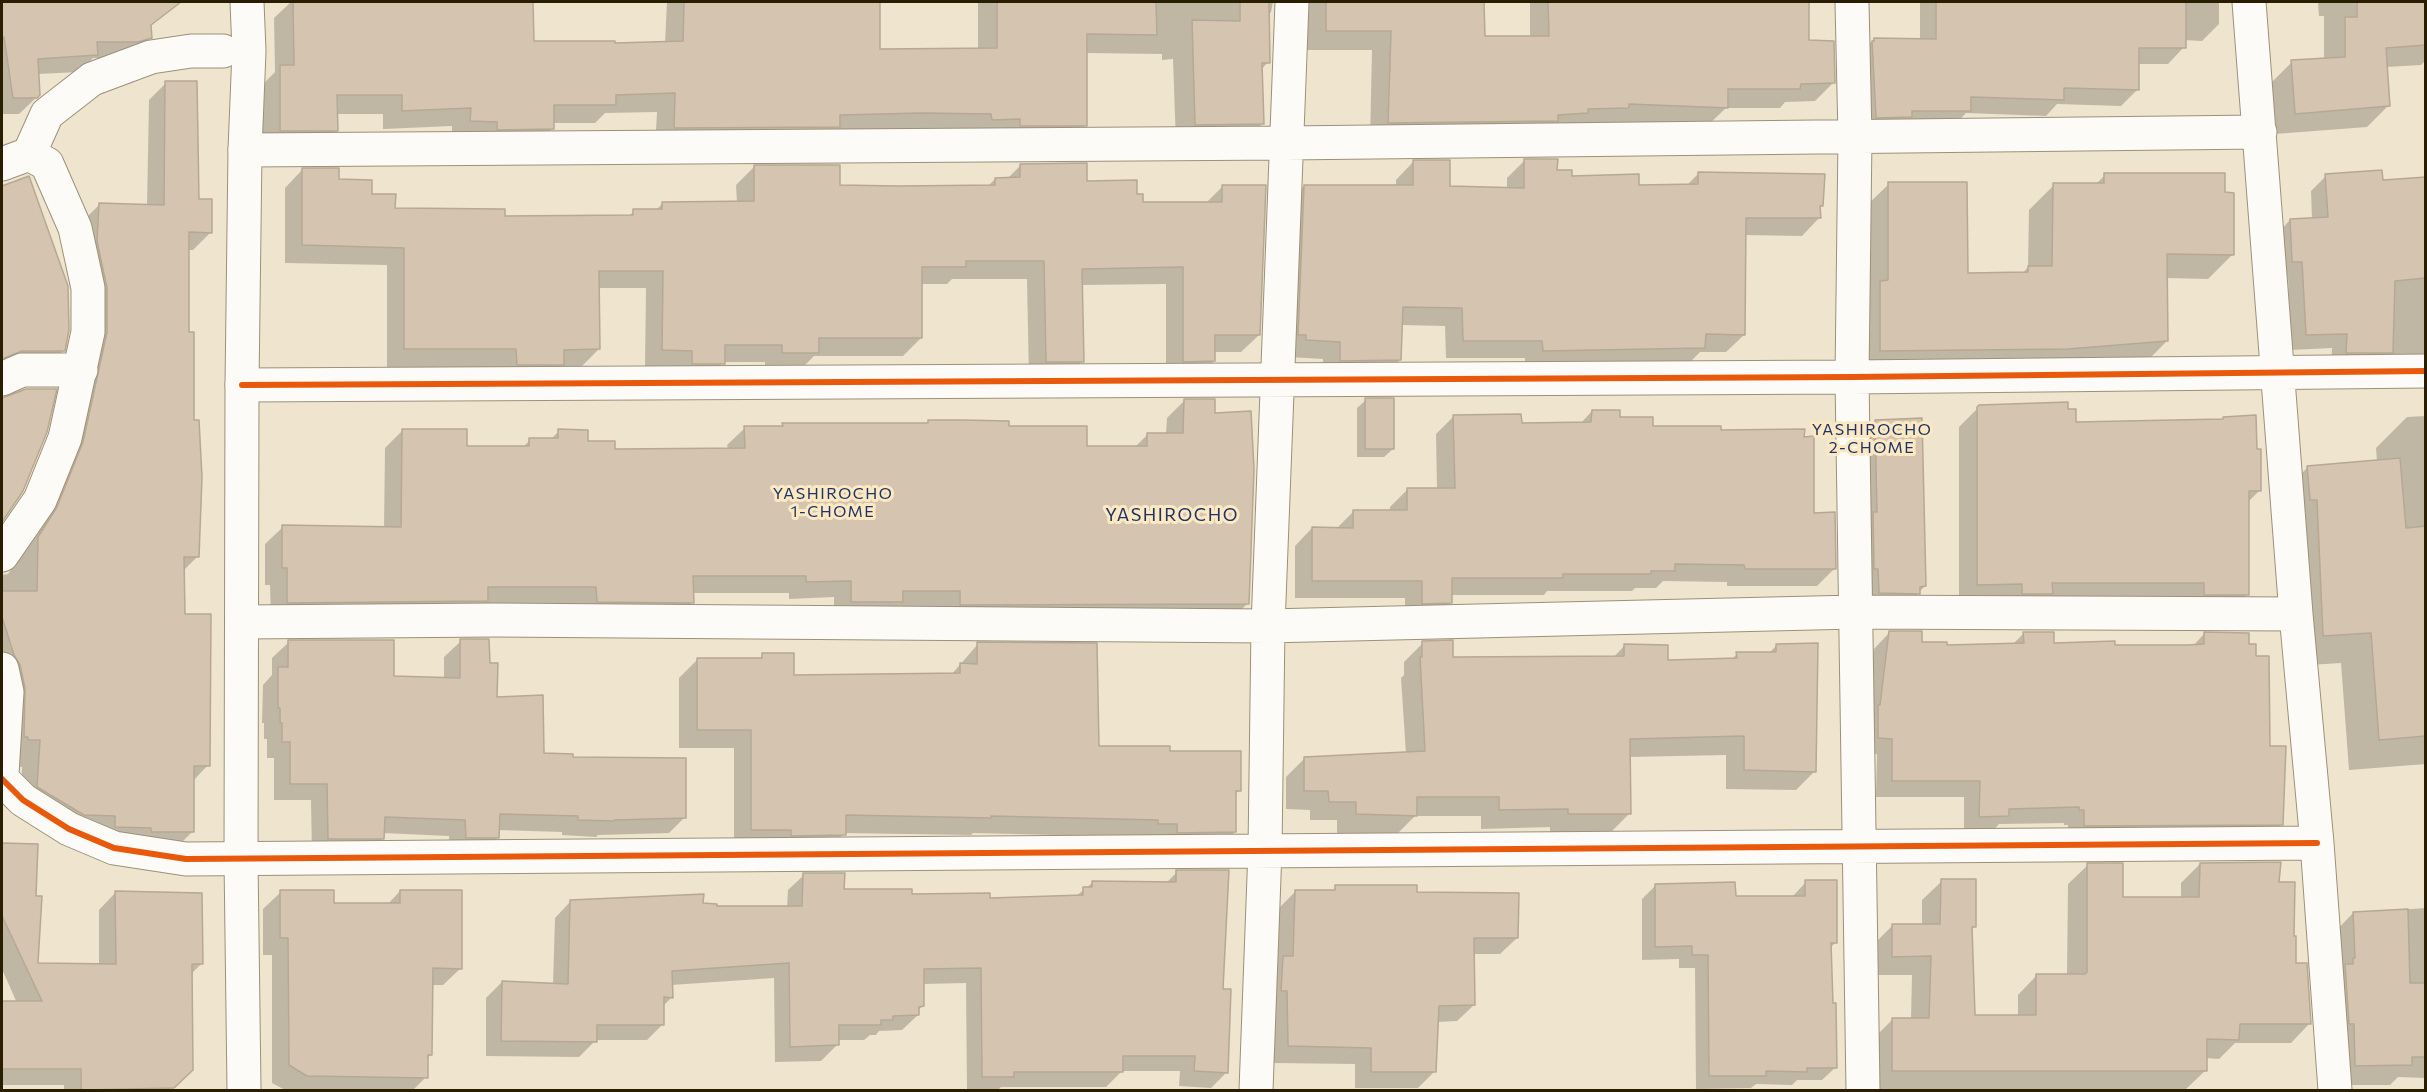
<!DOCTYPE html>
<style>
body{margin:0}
#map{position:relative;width:2427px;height:1092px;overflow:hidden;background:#efe4ce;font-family:Commissioner,sans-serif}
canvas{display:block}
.frame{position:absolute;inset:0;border:3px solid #291d02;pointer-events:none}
</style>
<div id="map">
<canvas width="2427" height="1092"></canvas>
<div class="frame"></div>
</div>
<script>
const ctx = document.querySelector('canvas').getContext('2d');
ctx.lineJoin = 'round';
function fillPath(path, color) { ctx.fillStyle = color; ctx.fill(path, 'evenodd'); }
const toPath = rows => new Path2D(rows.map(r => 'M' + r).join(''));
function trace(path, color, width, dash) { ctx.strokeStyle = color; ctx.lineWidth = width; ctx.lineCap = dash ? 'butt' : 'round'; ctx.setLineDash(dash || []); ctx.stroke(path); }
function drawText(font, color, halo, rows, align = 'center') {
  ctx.font = font + ' Commissioner,sans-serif'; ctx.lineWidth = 6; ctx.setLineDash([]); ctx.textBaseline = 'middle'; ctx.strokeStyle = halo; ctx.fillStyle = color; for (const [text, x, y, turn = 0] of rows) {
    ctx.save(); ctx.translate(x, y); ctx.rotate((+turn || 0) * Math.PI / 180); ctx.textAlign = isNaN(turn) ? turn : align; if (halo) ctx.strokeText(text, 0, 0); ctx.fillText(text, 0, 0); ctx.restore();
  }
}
const shadow = toPath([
 [2,2,155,2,154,21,150,25,150,37,133,54,120,58,93,58,79,72,38,74,39,95,19,114,2,114],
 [291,2,532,2,532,43,614,45,665,43,667,2,878,2,878,50,978,50,978,2,1273,2,1271,12,1268,15,1268,62,1261,70,1263,123,1243,142,1176,144,1173,59,1162,60,1162,54,1085,53,1086,125,1067,144,655,147,657,112,605,113,595,123,552,123,552,129,533,148,452,140,452,126,383,129,383,114,336,114,336,130,317,149,262,150,262,85,275,72,274,18],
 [1307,2,1483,2,1483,37,1530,37,1530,2,1807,2,1808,42,1834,82,1815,101,1785,102,1780,108,1726,108,1707,126,1613,122,1608,127,1370,141,1372,50,1307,50],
 [1920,2,2219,2,2219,24,2202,41,2184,40,2184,47,2168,64,2137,64,2138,89,2121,106,2057,104,2046,116,1966,113,1953,127,1860,134,1858,56,1874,39,1920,40],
 [2318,2,2426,2,2426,60,2421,65,2386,67,2388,106,2367,127,2275,134,2271,83,2292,62,2324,60,2324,16,2319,16],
 [166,83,197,201,210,233,193,250,188,250,188,333,197,557,183,571,184,616,208,765,193,781,192,832,175,849,21,804,22,767,6,766,2,679,2,575,8,574,39,529,67,461,82,222,99,205,147,206,149,100],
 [1524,161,1570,178,1638,187,1686,186,1698,174,1821,205,1819,208,1819,218,1802,236,1744,235,1744,335,1726,352,1700,352,1686,366,1525,368,1525,358,1446,358,1445,326,1401,325,1400,360,1382,378,1323,378,1323,359,1289,357,1287,204,1304,186,1396,186,1396,180,1413,162,1449,188,1507,189,1507,178],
 [1021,165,1136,195,1142,203,1206,203,1223,186,1259,335,1241,352,1214,352,1214,361,1196,379,1166,379,1166,284,1081,285,1082,361,1065,379,1029,379,1027,279,952,279,947,284,920,284,921,338,903,356,814,356,800,370,765,370,765,362,723,362,706,381,645,367,646,288,598,288,599,349,581,367,560,367,500,382,499,367,387,367,387,265,285,263,285,188,302,170,337,181,371,195,394,209,504,218,628,217,634,211,655,211,663,203,737,203,736,185,754,167,838,187,988,186,995,179,1007,179],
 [2105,175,2224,193,2233,254,2208,279,2166,278,2167,341,2142,366,1856,375,1864,208,1889,184,1966,275,2022,274,2028,267,2029,210,2054,185,2095,185],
 [2326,176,2381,181,2426,178,2426,365,2331,368,2332,348,2291,350,2288,277,2277,277,2275,236,2290,220,2312,219,2311,191],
 [29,178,63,351,45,369,2,369,2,187],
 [2,398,9,398,22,490,2,520],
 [1366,400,1393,449,1384,457,1357,457,1357,408],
 [1184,401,1214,414,1247,604,1230,621,834,618,834,597,789,599,789,593,692,593,692,602,675,619,580,619,580,604,484,604,271,620,270,585,265,585,265,544,283,527,384,528,385,448,402,431,465,448,522,448,530,440,550,440,559,431,587,443,614,450,728,449,727,445,745,428,781,427,783,425,926,425,929,422,1008,428,1086,448,1134,448,1148,434,1166,434,1167,418],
 [1980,406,2067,410,2074,423,2260,490,2247,503,2247,594,2228,613,1959,603,1959,427],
 [1592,411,1652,427,1720,431,1813,514,1835,568,1817,586,1727,586,1727,582,1663,581,1656,588,1635,588,1632,591,1547,591,1544,595,1450,595,1450,602,1433,620,1405,621,1405,598,1295,598,1295,546,1312,528,1336,529,1353,512,1390,512,1390,507,1408,489,1437,489,1436,434,1454,416,1520,425,1580,424],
 [2426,416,2426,764,2349,770,2341,663,2293,666,2277,498,2308,467,2377,461,2376,448,2407,417],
 [1875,421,1925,586,1901,611,1861,611,1857,440],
 [1890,632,1920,643,1946,646,2013,644,2024,633,2053,644,2192,647,2204,634,2268,748,2282,824,2265,840,2068,842,2068,825,2064,825,2064,823,1999,824,1992,832,1964,833,1964,797,1876,797,1877,754,1862,754,1865,720,1874,649],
 [461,641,488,665,496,698,542,754,572,758,685,817,669,833,598,835,596,837,562,835,562,832,498,830,498,837,481,854,450,854,449,836,383,833,383,838,366,855,312,855,311,800,274,800,274,758,267,758,267,739,264,739,264,723,262,723,263,685,272,675,272,658,289,642,392,677,444,679,444,657],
 [1423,643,1452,659,1613,658,1625,645,1666,661,1731,660,1737,654,1768,654,1777,645,1815,771,1796,790,1726,789,1726,755,1629,757,1630,813,1611,832,1550,832,1550,827,1481,829,1481,816,1415,816,1397,834,1337,833,1337,820,1310,820,1310,810,1286,809,1286,777,1305,758,1406,754,1401,678,1404,675,1404,662],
 [978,644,1097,747,1169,753,1240,790,1234,795,1235,832,1217,850,1140,837,973,833,971,835,844,833,826,853,734,847,734,748,679,748,679,678,697,660,758,660,763,655,792,676,951,675],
 [2,844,36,846,34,897,37,964,99,966,99,910,116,892,201,964,190,975,191,1069,170,1090,64,1090,64,1085,2,1085,2,1003,17,1003,2,969],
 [2200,864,2278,883,2292,937,2295,964,2310,1023,2291,1043,2235,1043,2219,1059,2206,1058,2206,1070,2186,1089,1873,1089,1873,1039,1892,1020,1911,1019,1912,975,1873,975,1873,945,1892,926,1922,926,1922,900,1942,881,1975,926,1971,930,1974,1017,2018,1017,2018,995,2037,975,2067,975,2068,884,2088,865,2122,899,2181,899,2181,883],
 [1177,872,1221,990,1227,1072,1211,1088,1179,1086,1180,1071,1122,1071,1106,1087,1001,1087,998,1090,967,1090,966,983,923,984,923,1005,918,1011,918,1015,902,1030,879,1031,876,1035,870,1035,864,1040,837,1040,837,1045,821,1061,775,1062,774,978,671,985,672,997,663,1006,663,1024,647,1040,596,1040,579,1057,486,1056,486,998,502,982,553,985,555,918,570,902,702,905,716,908,787,908,788,890,804,875,843,891,989,899,1075,897,1092,883,1166,883],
 [1806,882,1836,942,1830,948,1836,1067,1822,1080,1797,1080,1792,1085,1756,1084,1751,1088,1696,1089,1695,968,1679,968,1679,959,1642,960,1642,899,1655,886,1734,897,1792,897],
 [1336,887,1416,893,1517,938,1500,954,1473,954,1474,1005,1457,1021,1437,1022,1435,1071,1418,1088,1355,1088,1355,1064,1272,1063,1267,974,1278,964,1279,908,1295,892,1331,892],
 [400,891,461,968,443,985,431,985,431,1055,426,1059,426,1077,413,1090,285,1090,272,1083,272,955,263,955,263,909,281,892,333,905,387,905],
 [2426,908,2426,1078,2398,1077,2390,1085,2335,1085,2333,934,2353,913]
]);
const building = toPath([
 [2,2,181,2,151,25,152,38,138,42,97,42,98,55,38,59,40,95,37,98,13,98,4,37,2,38,2,2],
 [293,2,533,2,534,41,615,41,615,43,683,41,684,2,880,2,880,49,997,48,997,2,1156,2,1157,35,1087,34,1087,126,1020,126,1020,119,992,120,991,114,922,113,840,115,840,127,674,128,675,93,616,95,616,105,554,105,554,129,497,130,497,122,470,121,471,108,402,111,402,95,337,95,338,131,280,131,280,65,294,65,293,2],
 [1240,2,1269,2,1270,63,1262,63,1264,124,1195,125,1192,20,1240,21,1240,2],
 [1326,2,1484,2,1485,36,1549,36,1548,2,1809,2,1809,40,1834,41,1835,83,1801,84,1800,89,1728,89,1728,108,1629,104,1629,108,1588,109,1588,113,1558,115,1558,121,1388,123,1391,31,1326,31,1326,2],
 [1936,2,2186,2,2186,48,2139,48,2139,90,2064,88,2064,100,1971,97,1971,111,1912,111,1912,117,1876,118,1872,41,1874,41,1874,38,1936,39,1936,2],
 [2357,2,2426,2,2426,45,2386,48,2390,106,2295,114,2291,60,2345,57,2345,17,2357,17,2357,2],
 [165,81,197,81,199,199,212,199,212,233,189,232,189,332,194,332,194,420,199,420,202,477,199,557,184,557,185,614,211,614,210,766,194,766,194,832,151,832,151,828,115,827,115,816,84,815,37,787,40,740,28,740,28,737,24,737,25,688,20,665,14,655,2,617,2,591,37,591,38,537,57,507,83,442,107,332,107,288,97,241,99,203,164,205,165,81],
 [1524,159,1558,159,1557,170,1572,170,1572,176,1639,174,1639,185,1698,184,1698,172,1825,174,1823,206,1820,206,1821,218,1746,218,1745,335,1706,334,1705,348,1543,351,1542,341,1463,341,1462,308,1403,307,1401,360,1340,361,1340,342,1306,340,1306,335,1298,335,1304,185,1413,185,1413,160,1450,160,1450,186,1524,188,1524,159],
 [1087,163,1087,181,1137,180,1137,194,1143,194,1143,202,1222,202,1222,185,1266,185,1260,335,1215,335,1215,361,1183,362,1183,267,1082,269,1084,362,1046,362,1044,261,966,261,966,267,922,267,922,338,819,338,819,353,782,353,782,345,725,345,725,364,692,364,692,351,662,350,663,271,599,271,600,349,564,350,564,365,517,365,516,349,404,349,404,248,302,245,302,168,339,168,339,179,372,180,372,194,396,194,395,208,505,209,505,216,633,215,633,209,662,209,662,202,754,201,754,165,840,165,840,185,898,186,995,185,995,178,1020,177,1020,164,1087,163],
 [2382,170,2383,180,2426,177,2426,278,2395,281,2393,353,2346,353,2347,334,2306,335,2302,262,2292,262,2290,219,2328,217,2325,174,2382,170],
 [2104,173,2225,173,2225,192,2234,193,2234,255,2167,254,2168,341,2068,349,1880,351,1880,281,1888,280,1888,182,1967,182,1968,273,2028,272,2028,266,2052,266,2053,183,2104,183,2104,173],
 [29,176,68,286,69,330,65,351,22,351,2,359,2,186,29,176],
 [26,389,57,389,47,432,23,491,2,522,2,398,26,389],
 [1365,398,1394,398,1394,449,1365,449,1365,398],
 [1184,399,1215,399,1215,413,1251,411,1254,469,1249,604,960,605,960,591,903,591,903,602,851,602,851,581,806,582,806,576,693,576,694,603,597,602,596,587,488,587,488,601,287,603,287,568,282,568,282,525,401,527,402,429,467,429,467,446,529,446,529,438,558,438,558,429,588,430,588,441,615,441,615,449,745,448,744,426,783,426,782,423,928,423,928,420,963,420,1009,421,1009,426,1087,426,1087,446,1147,446,1147,433,1183,433,1184,399],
 [2068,402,2068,409,2076,409,2076,422,2223,419,2223,417,2256,415,2257,449,2261,449,2261,491,2249,491,2249,595,2204,595,2204,583,2052,583,2053,594,2022,594,2022,584,1977,585,1977,407,1979,405,2068,402],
 [1592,410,1620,410,1620,417,1653,417,1653,426,1721,426,1721,430,1805,429,1804,437,1814,436,1814,513,1835,512,1836,569,1745,569,1744,565,1675,564,1675,571,1651,571,1651,574,1563,574,1563,578,1452,578,1452,603,1422,604,1422,581,1312,581,1312,527,1353,528,1353,510,1407,510,1407,488,1455,488,1453,415,1521,414,1522,423,1591,422,1592,410],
 [1922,418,1926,586,1920,587,1920,594,1879,593,1878,569,1874,569,1873,512,1877,512,1875,420,1922,418],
 [2400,458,2406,528,2426,526,2426,736,2379,740,2371,633,2323,636,2317,500,2310,500,2307,466,2400,458],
 [1889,631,1922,631,1922,642,1947,642,1947,645,2024,643,2023,632,2054,632,2054,643,2115,641,2115,645,2187,645,2204,644,2204,632,2249,633,2249,644,2256,644,2256,656,2269,656,2270,746,2286,746,2283,825,2084,826,2084,810,2079,810,2079,807,2009,809,2009,816,1979,817,1980,781,1892,781,1892,739,1878,738,1878,705,1880,705,1889,631],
 [460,639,489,639,490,663,498,663,497,697,543,695,544,753,573,754,573,757,686,758,686,818,614,820,614,821,578,820,578,816,500,814,499,838,466,838,465,820,385,817,384,839,328,839,327,784,290,784,290,742,282,742,282,723,280,723,280,708,278,708,278,667,288,667,288,640,394,640,394,676,460,678,460,639],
 [1453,640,1453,657,1624,656,1624,644,1668,645,1668,660,1737,658,1736,652,1776,652,1776,644,1818,643,1816,772,1744,770,1744,736,1630,739,1631,814,1568,814,1568,809,1499,810,1499,797,1417,797,1417,816,1356,814,1356,802,1329,802,1328,791,1304,791,1304,757,1425,751,1420,657,1422,657,1422,641,1453,640],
 [977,642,1097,643,1099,746,1170,746,1170,751,1241,751,1241,791,1236,791,1236,832,1177,833,1177,824,1158,824,1158,820,991,816,991,818,846,815,846,835,791,836,791,830,751,830,751,730,697,730,697,658,762,658,762,653,794,653,794,675,960,673,960,663,977,664,977,642],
 [2,843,38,844,36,896,42,896,38,963,116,964,115,891,202,893,203,964,192,964,193,1070,174,1088,81,1090,81,1069,2,1069,2,1001,42,1001,2,916,2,843],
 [2281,862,2279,882,2295,882,2294,936,2296,936,2296,963,2307,963,2311,1024,2240,1024,2239,1040,2207,1039,2207,1071,1892,1071,1892,1018,1929,1018,1931,956,1892,957,1892,924,1940,924,1941,879,1976,879,1976,927,1972,927,1975,1015,2036,1015,2036,974,2085,974,2087,972,2087,863,2123,863,2123,897,2199,897,2200,863,2281,862],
 [1176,870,1229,870,1223,989,1231,989,1228,1073,1194,1071,1195,1056,1123,1056,1123,1072,1014,1072,1014,1077,982,1077,981,968,924,969,924,1006,919,1007,919,1015,893,1016,893,1020,881,1020,881,1025,839,1025,839,1045,790,1047,789,963,672,971,673,998,664,997,664,1025,597,1025,597,1042,501,1041,502,981,568,984,570,900,704,894,703,903,717,904,717,906,802,906,803,873,845,873,844,889,912,889,912,894,990,893,990,898,1083,895,1083,887,1092,887,1092,881,1176,882,1176,870],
 [1805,880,1837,880,1837,943,1831,943,1833,1003,1836,1003,1837,1068,1807,1068,1807,1072,1766,1071,1766,1076,1709,1076,1708,955,1692,955,1692,946,1655,947,1655,884,1735,882,1736,896,1805,896,1805,880],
 [1335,885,1417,885,1417,892,1519,893,1518,938,1474,938,1475,1005,1439,1006,1436,1072,1371,1072,1371,1048,1288,1046,1287,991,1281,991,1283,956,1293,956,1295,890,1335,890,1335,885],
 [280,890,334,890,334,903,400,903,400,890,462,890,462,969,433,968,432,1055,428,1055,428,1078,307,1076,289,1065,288,938,280,938,280,890],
 [2408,909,2410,983,2426,983,2426,1057,2412,1057,2412,1065,2355,1066,2354,1024,2349,1024,2345,964,2353,964,2353,958,2355,958,2353,912,2408,909]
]);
const street = toPath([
 [1852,2,1855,137,1852,377,1863,1090],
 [2249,2,2296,614,2317,843,2335,1090],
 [245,150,1285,143,2260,132],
 [2,164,29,154],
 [2,379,22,370,81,370],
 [242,385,1852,377,2426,371],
 [2,555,40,500,65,438,88,332,88,288,75,228,47,164,29,154,47,114,92,79,151,57,191,51,223,51],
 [242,622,496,620,1268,626,1855,612,2296,614],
 [2,669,7,692,2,774],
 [2,779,23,800,69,829,114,848,186,859,2317,843],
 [1256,1090,1265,850,1268,626,1292,2]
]);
const secondary = toPath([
 [244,1090,241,859,242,385,245,150,249,51,247,2]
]);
const cycleway = toPath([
 [242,385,1852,377,2426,371],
 [2,779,23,800,69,829,114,848,186,859,2317,843]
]);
const neighbourhoodNames = [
 ["YASHIROCHO",1872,430],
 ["2-CHOME",1872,448],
 ["YASHIROCHO",833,494],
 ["1-CHOME",833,512]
];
const quarterNames = [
 ["YASHIROCHO",1172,515]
];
fillPath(shadow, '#0003');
fillPath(building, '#d4c4b0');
trace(building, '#b6a894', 1.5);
trace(street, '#9b9179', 35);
trace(secondary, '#9b9179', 35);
trace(street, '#fdfbf8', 33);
trace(secondary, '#fdfbf8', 33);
trace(cycleway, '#e8590c', 6);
ctx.letterSpacing = '1.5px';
drawText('16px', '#1d346b', '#fce8c1', neighbourhoodNames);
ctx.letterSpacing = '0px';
ctx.letterSpacing = '1.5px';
drawText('18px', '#1d346b', '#fce8c1', quarterNames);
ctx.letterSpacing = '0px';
</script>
